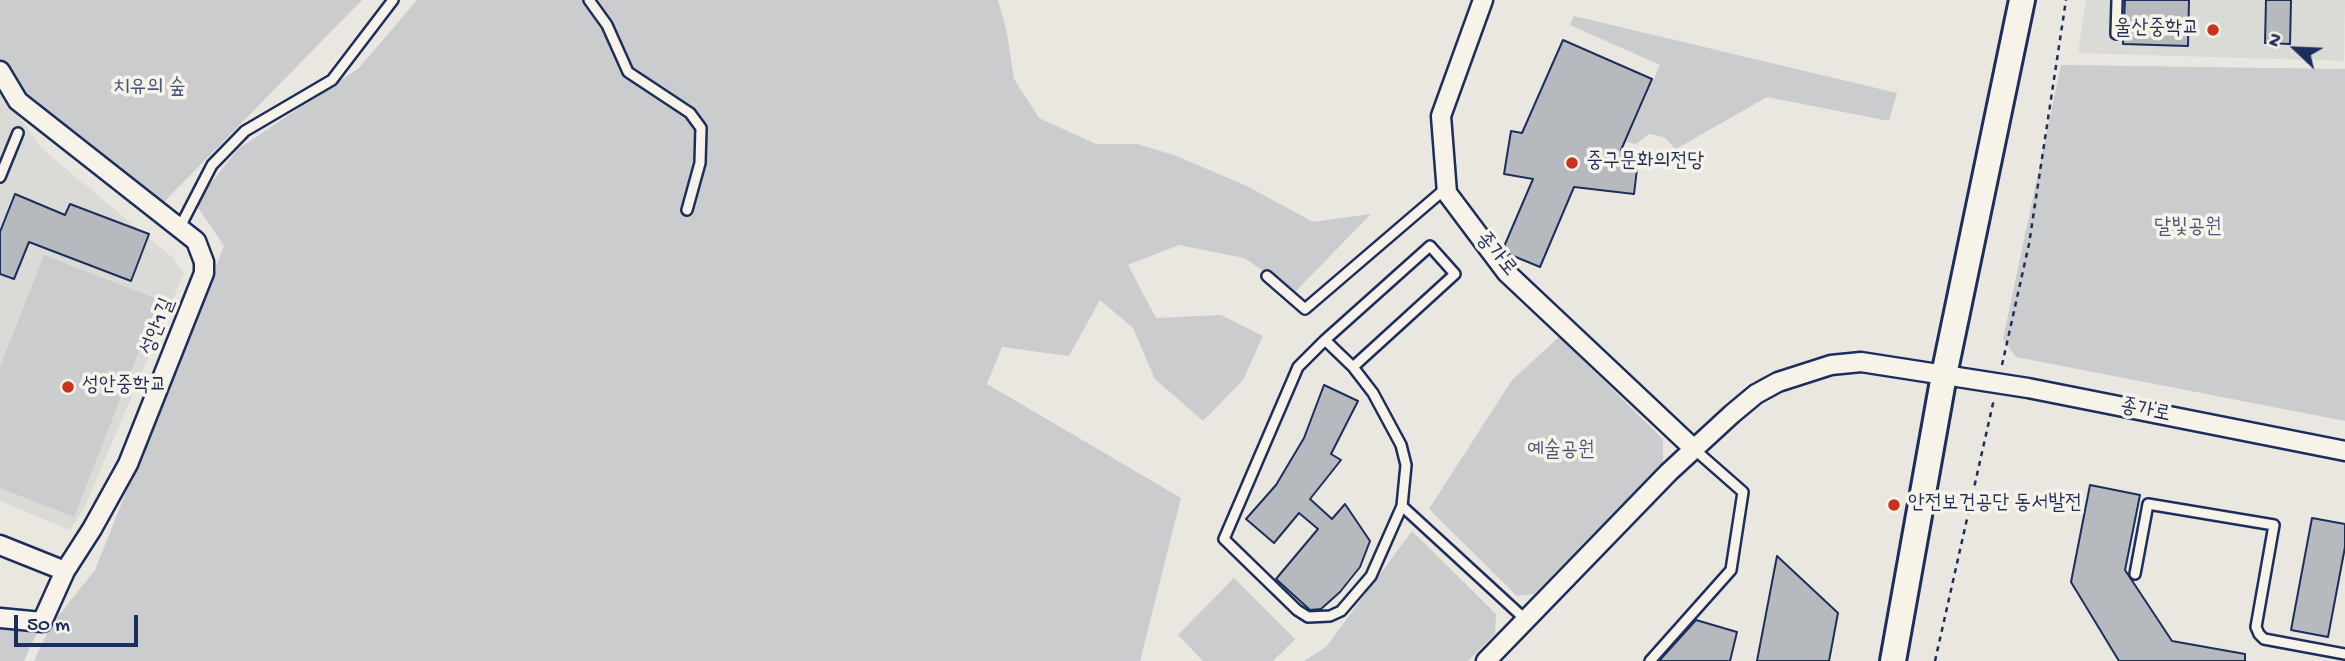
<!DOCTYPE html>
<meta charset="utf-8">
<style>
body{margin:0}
#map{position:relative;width:2345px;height:661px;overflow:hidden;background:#eae7e0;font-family:"Gochi Hand",sans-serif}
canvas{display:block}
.north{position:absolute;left:2261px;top:14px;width:70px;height:70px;-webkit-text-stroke:5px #f7f3e8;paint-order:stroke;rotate:293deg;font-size:19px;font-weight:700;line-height:28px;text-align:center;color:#1b2f5e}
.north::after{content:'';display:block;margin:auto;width:24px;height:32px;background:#1b2f5e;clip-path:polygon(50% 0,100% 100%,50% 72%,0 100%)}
.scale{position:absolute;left:14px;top:615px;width:124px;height:32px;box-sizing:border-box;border:4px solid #1b2f5e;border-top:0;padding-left:9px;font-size:21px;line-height:24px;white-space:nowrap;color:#1b2f5e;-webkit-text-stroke:5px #f7f3e8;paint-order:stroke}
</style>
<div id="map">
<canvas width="2345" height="661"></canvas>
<div class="north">N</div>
<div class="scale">50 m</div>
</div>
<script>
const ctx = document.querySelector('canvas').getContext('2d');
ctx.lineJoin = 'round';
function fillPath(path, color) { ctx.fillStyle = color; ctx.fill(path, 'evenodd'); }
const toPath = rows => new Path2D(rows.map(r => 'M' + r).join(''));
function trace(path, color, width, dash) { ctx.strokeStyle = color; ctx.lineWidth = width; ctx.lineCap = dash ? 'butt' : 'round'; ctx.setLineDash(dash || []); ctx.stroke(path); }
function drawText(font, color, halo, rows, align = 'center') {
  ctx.font = font + ' "Gochi Hand","Poor Story",sans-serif'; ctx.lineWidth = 7; ctx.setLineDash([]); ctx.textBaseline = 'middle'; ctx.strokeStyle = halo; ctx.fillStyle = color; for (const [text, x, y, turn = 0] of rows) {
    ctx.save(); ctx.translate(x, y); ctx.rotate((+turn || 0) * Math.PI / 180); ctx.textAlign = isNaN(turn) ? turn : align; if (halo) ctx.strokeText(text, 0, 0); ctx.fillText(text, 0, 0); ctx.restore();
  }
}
const built = toPath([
 [2086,0,2345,0,2344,61,2078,53],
 [0,88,41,148,172,257,184,273,84,509,70,530,0,501]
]);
const green = toPath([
 [0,0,362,0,159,207,18,101,0,71],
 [417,0,998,0,1007,33,1014,79,1039,118,1096,144,1137,144,1174,155,1247,186,1313,222,1371,214,1295,292,1244,258,1179,245,1128,265,1156,318,1221,315,1263,336,1243,380,1203,421,1155,379,1133,328,1100,300,1069,356,1002,347,987,384,1181,498,1140,661,34,661,51,625,95,570,224,246,195,203,238,149,359,68],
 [1574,16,1897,93,1889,121,1767,97,1676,149,1664,137,1649,134,1636,144,1626,142,1660,65,1570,25],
 [2061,65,2345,69,2345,421,2016,357,2003,339],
 [44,255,159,300,74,517,0,488,0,367],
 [1559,337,1663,439,1663,462,1534,594,1517,596,1429,509,1512,380],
 [1412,531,1496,614,1495,634,1468,661,1304,661,1326,647],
 [1234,578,1295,639,1273,661,1203,661,1178,635],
 [0,618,42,622,24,661,0,661]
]);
const building = toPath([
 [2125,0,2189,0,2188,46,2123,44,2125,0],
 [2266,0,2291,0,2290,44,2265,43,2266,0],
 [1563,40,1652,79,1621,150,1639,152,1634,194,1574,187,1540,267,1506,253,1503,249,1533,179,1504,174,1511,131,1522,133,1563,40],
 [15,194,65,215,70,204,149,234,131,281,29,242,14,279,0,274,0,232,15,194],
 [1324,385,1358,401,1331,454,1341,460,1310,499,1332,519,1345,504,1370,541,1360,567,1340,592,1321,609,1310,610,1276,579,1318,529,1299,513,1274,543,1246,519,1276,485,1304,438,1324,385],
 [2090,485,2140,495,2125,570,2172,641,2245,654,2245,661,2119,661,2071,582,2090,485],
 [2312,518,2345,524,2345,547,2328,637,2291,630,2312,518],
 [1777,556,1838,613,1829,661,1757,661,1777,556],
 [1696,620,1737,632,1730,661,1659,661,1696,620]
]);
const path = toPath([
 [2002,365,2029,244,2066,0],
 [1935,661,1994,399]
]);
const lane = toPath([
 [589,0,607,25,628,72,690,113,701,128,700,163,687,210],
 [2116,34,2117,0],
 [0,177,18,133],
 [180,227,212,165,245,131,332,80,393,0],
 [1267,276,1305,309,1445,189],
 [1325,340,1430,246,1455,274,1353,367],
 [1402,506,1371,576,1341,611,1330,616,1308,617,1297,610,1224,539,1298,367,1325,340,1353,367,1373,393,1401,445,1406,465,1402,506,1526,620],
 [2135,574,2148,504,2274,525,2256,627,2259,634,2264,639,2345,654],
 [1650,661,1731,570,1743,492,1694,449]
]);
const street = toPath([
 [1483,0,1441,116,1447,193,1507,273,1694,449],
 [0,71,18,101,196,241,204,262,204,273,128,464,92,529,65,571,42,622,0,618],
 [0,545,65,571],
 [1486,661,1669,472,1732,414,1756,394,1778,382,1831,365,1861,362,2028,388,2345,451]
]);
const secondary = toPath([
 [1893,661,1944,375,2022,0]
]);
const markers = [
 [2213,30,7,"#c8321e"],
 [1572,163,7,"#c8321e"],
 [68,387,7,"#c8321e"],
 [1894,505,7,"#c8321e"]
];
const poiNames = [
 ["울산중학교",2199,30,"right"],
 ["중구문화의전당",1586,163],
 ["성안중학교",82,387],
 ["안전보건공단 동서발전",1908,505]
];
const parkNames = [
 ["치유의 숲",149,89],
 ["달빛공원",2188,229],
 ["예술공원",1561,452]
];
const streetNames = [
 ["종가로",1495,255,50],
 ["성안1길",159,327,-68],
 ["종가로",2145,412,11]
];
fillPath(built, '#dadad6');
fillPath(green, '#cbcccd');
fillPath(building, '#b6babf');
trace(building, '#1b2f5e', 2);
trace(lane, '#1b2f5e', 14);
trace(street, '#1b2f5e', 23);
trace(secondary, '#1b2f5e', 30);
trace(path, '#1b2f5e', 2.5, [5, 5]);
trace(lane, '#f7f3e8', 9);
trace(street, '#f7f3e8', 18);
trace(secondary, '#f7f3e8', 24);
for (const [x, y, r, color] of markers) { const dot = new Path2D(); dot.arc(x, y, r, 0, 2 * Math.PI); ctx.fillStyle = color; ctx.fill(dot); trace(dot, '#f7f3e8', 2.5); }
drawText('21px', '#1b2f5e', '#f7f3e8', poiNames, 'left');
drawText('21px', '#47567a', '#f7f3e8', parkNames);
drawText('21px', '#1b2f5e', '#f7f3e8', streetNames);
</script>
